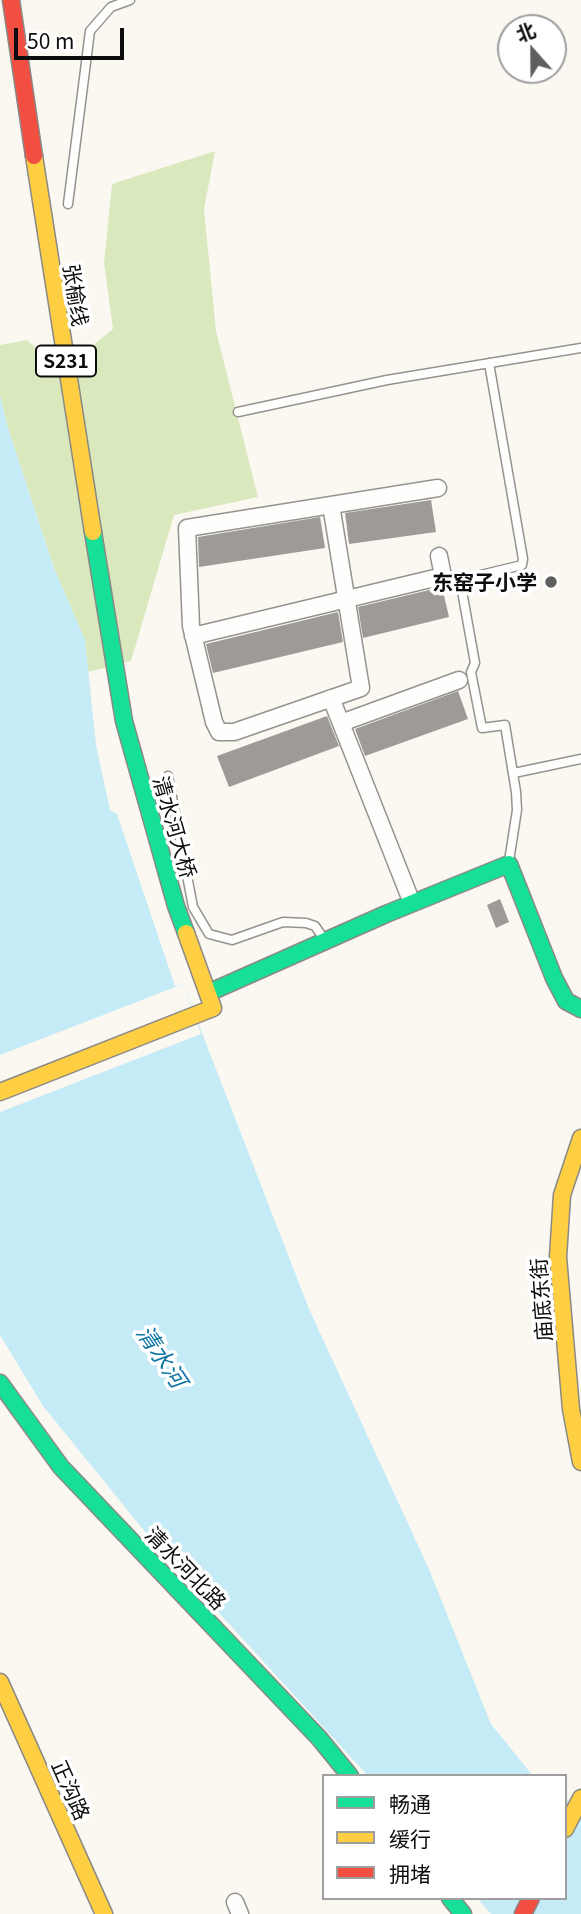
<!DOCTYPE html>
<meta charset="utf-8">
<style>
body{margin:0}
#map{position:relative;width:581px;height:1914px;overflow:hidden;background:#fbf8f1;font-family:Georgia,"Noto Sans SC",serif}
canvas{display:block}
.legend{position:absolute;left:322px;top:1774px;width:245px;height:126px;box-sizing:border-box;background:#fff;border:2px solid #9e9e9e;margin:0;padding:9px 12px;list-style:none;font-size:21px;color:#0d0d0d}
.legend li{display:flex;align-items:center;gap:14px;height:35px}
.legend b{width:35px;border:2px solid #9e9e9e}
.north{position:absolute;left:497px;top:14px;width:70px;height:70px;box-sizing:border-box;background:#fff;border:2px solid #9e9e9e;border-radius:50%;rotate:339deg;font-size:19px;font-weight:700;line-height:28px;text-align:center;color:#0d0d0d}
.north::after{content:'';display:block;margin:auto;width:24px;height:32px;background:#605f5d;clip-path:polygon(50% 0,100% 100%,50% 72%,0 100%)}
.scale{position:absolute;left:14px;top:28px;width:110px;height:32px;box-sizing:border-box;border:4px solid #0d0d0d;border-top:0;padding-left:9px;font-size:21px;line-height:24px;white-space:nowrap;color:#0d0d0d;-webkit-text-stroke:5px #fff;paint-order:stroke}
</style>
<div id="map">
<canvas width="581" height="1914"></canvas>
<ul class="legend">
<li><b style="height:9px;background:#16e098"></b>畅通</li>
<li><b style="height:9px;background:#ffcf43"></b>缓行</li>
<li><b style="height:9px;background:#f24e42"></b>拥堵</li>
</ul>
<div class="north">北</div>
<div class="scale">50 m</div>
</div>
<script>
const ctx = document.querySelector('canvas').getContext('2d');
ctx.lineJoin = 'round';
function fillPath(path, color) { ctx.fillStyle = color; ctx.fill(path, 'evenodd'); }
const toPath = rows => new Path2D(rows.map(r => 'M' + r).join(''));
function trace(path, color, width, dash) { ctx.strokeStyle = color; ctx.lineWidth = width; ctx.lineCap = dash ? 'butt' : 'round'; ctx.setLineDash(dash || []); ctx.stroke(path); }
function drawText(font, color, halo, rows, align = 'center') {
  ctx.font = font + ' Georgia,"Noto Sans SC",serif'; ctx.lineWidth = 7; ctx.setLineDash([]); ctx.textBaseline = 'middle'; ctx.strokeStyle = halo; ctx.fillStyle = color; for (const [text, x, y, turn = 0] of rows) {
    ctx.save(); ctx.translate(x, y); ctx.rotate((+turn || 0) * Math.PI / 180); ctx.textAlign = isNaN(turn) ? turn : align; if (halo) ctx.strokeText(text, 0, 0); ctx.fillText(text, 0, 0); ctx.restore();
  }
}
const forest = toPath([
 [215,151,204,209,216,331,258,497,174,515,131,661,88,672,85,640,54,568,7,425,0,395,0,345,27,340,62,370,113,329,104,263,112,184]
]);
const water = toPath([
 [0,395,7,425,54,568,85,640,96,745,110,810,117,814,175,986,183,984,309,1309,429,1569,491,1724,533,1776,368,1776,146,1533,43,1406,0,1335],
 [565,1799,581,1807,581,1914,491,1914,477,1898,565,1898]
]);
const pier = toPath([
 [183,984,201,1034,0,1112,0,1055]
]);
const building = toPath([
 [431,500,436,532,349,544,345,513],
 [320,517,325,548,199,567,198,537],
 [442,587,449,617,363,638,358,607],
 [338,612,343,642,213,673,206,644],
 [458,691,468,719,365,756,355,729],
 [327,716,339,746,229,787,217,756],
 [500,899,509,922,496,928,487,905]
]);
const lane = toPath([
 [68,204,90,31,111,7,130,0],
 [489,363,523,559,522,565,460,580,475,663,471,672,482,728,505,725,516,792,517,810,509,861],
 [238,412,387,380,581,348],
 [514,773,581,759],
 [168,776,193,907,209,934,232,940,283,922,306,923,315,926,324,939]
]);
const street = toPath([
 [331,505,361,688,234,732,219,732,214,722,191,626,187,528,438,488],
 [193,636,443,576,439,556],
 [331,698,412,903],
 [341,723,459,680],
 [235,1902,240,1914]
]);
const fast = toPath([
 [93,532,124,721,176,906,186,933],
 [208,993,386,914,509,864,554,978,566,1001,581,1009],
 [0,1383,61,1467,319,1738,350,1776],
 [450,1898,463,1914]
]);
const slow = toPath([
 [34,156,93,532],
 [0,1092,213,1008,186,933],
 [581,1138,562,1195,558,1257,571,1409,581,1462],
 [0,1682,104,1914],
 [565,1829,581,1798]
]);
const jam = toPath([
 [11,0,34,156],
 [523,1914,531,1898]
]);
const markers = [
 [551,582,7,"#605f5d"]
];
const shields = [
 [66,361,60]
];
const shieldNames = [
 ["S231",66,361]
];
const streetNames = [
 ["张榆线",76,295,81],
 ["清水河大桥",175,827,74],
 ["庙底东街",541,1300,-94],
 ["清水河北路",186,1568,46],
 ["正沟路",71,1790,66]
];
const poiNames = [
 ["东窑子小学",537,582]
];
const waterNames = [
 ["清水河",162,1356,56]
];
fillPath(forest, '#d9e9bd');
fillPath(water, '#c5ebf7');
fillPath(pier, '#fbf8f1');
fillPath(building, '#9e9a97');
trace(lane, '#949390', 11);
trace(street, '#949390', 19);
trace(fast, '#8b8986', 19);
trace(slow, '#8b8986', 19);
trace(jam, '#8b8986', 19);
trace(lane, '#fefefd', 8);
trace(street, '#fefefd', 16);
trace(fast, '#16e098', 16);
trace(slow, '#ffcf43', 16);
trace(jam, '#f24e42', 16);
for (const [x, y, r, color] of markers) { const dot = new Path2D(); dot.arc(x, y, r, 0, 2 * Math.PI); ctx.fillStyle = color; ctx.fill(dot); trace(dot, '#fff', 2.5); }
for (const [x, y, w] of shields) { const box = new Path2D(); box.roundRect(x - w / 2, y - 15.5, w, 31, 5); ctx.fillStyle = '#fff'; ctx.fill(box); trace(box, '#0d0d0d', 2); }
drawText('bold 19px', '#0d0d0d', null, shieldNames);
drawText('21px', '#0d0d0d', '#fff', streetNames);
drawText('bold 21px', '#0d0d0d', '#fff', poiNames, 'right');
drawText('italic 23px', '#0f76a5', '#fff', waterNames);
</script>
